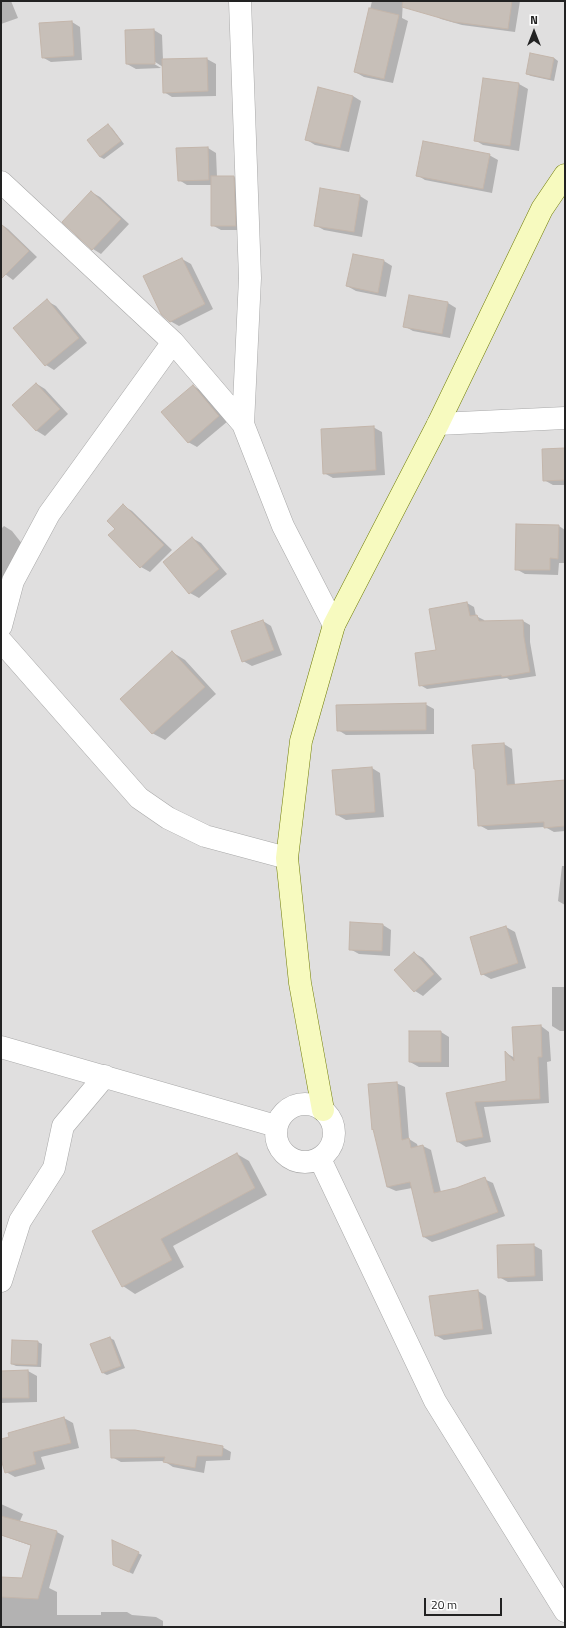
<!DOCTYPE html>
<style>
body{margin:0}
#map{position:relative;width:566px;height:1628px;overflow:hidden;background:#f2efe9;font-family:"Titillium Web",sans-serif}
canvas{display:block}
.frame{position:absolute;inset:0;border:2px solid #222;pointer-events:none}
.north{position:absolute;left:514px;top:12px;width:40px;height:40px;-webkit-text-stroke:3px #fff;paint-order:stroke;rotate:0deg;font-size:11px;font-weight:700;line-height:16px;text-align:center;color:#222}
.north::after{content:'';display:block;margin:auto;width:14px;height:18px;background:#222;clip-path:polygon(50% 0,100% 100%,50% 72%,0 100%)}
.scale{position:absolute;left:424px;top:1598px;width:78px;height:18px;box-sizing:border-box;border:2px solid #222;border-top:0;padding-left:5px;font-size:12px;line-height:14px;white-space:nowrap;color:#222;-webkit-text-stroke:3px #fff;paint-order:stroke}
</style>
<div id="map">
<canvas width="566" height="1628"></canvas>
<div class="frame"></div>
<div class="north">N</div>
<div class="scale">20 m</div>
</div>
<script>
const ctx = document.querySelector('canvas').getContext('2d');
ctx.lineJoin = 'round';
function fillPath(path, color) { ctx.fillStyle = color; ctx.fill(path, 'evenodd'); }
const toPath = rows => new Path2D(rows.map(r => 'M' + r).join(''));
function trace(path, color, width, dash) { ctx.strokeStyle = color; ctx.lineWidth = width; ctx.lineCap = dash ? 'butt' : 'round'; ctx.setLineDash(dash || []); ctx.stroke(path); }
const residential = toPath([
 [1,1,565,1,565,1627,1,1627]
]);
const shadow = toPath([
 [1,1,11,1,18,18,1,24],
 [372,1,403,1,402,18,408,21,393,83,364,77,355,72],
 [438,1,520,1,515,32,462,25,441,19,434,15],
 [72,22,80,27,82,60,51,62,42,57],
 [154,30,162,35,163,60,207,59,216,64,216,96,172,97,164,92,163,67,152,60,151,62,161,68,136,69,127,64],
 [531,54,554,58,558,61,554,81,531,76,527,74],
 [484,79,519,84,528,89,519,151,483,145,475,140],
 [353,96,361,101,349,152,315,145,307,140],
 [108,126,112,128,124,144,104,159,100,157],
 [208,148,216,153,217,177,234,177,242,182,244,230,221,230,212,225,212,185,187,185,179,180],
 [489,155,498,160,492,193,425,180,417,175],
 [91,192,100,197,129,224,101,254,93,249],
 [360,196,368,201,362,237,324,230,315,225],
 [1,224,8,229,37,257,13,280,1,271],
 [182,259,191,264,213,309,179,326,170,321],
 [384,261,392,266,386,297,356,291,347,286],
 [47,301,56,306,87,343,54,370,46,365],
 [448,303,456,308,450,338,413,331,404,326],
 [37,384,45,389,68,414,45,436,37,431,14,405],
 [193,386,202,391,228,421,197,447,188,442],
 [373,427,382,432,385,475,333,478,324,473],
 [565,449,565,485,553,485,544,480],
 [124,506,132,511,172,550,150,572,141,567,116,529],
 [4,526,12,531,27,550,5,578,1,576,1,529],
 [559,526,565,530,565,563,559,563,558,575,525,574,516,569],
 [192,538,201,543,227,574,199,598,190,593],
 [467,603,474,607,476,616,484,620,485,622,523,621,530,625,530,642,536,676,510,680,507,678,427,689,420,685,437,651],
 [263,621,271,626,282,655,252,666,243,661],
 [172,652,185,660,216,694,165,740,152,733],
 [425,704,434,709,434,734,346,735,338,730],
 [504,744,512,749,515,785,565,781,565,831,554,832,545,827,488,830,479,825],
 [372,768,380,773,384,817,346,820,337,815],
 [562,866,565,866,565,905,558,901],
 [383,925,391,930,390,956,359,954,350,949],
 [506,927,515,932,526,968,491,979,482,974],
 [414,953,423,958,442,979,423,996,415,991],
 [552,987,565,987,565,1031,560,1031,552,1026],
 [541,1026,549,1032,551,1061,547,1062,549,1103,484,1107,491,1142,466,1147,458,1142,447,1094,507,1082,506,1053,515,1058],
 [441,1032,449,1037,449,1067,419,1067,410,1062],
 [396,1083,405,1087,409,1139,417,1144,418,1147,423,1146,431,1150,441,1192,457,1189,484,1179,493,1183,505,1216,442,1239,432,1242,424,1237,412,1188,396,1191,387,1187,374,1130,373,1129],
 [237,1154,249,1161,267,1195,173,1246,184,1267,135,1294,123,1286,93,1231],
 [533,1245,542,1250,543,1281,508,1282,499,1277],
 [478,1291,486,1296,492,1334,444,1340,435,1335],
 [110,1338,114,1340,125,1368,107,1375,103,1373,92,1345],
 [38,1342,42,1344,41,1367,16,1366,12,1364],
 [28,1371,37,1376,37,1402,1,1403,1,1372],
 [64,1418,73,1423,79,1448,41,1457,45,1469,15,1477,6,1472,1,1455,1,1440],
 [222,1447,231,1452,230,1460,206,1461,204,1473,173,1467,164,1461,121,1462,112,1457],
 [1,1504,23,1514,20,1521,57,1532,64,1536,49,1588,57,1592,57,1615,101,1615,101,1612,127,1612,132,1615,156,1617,163,1621,163,1627,1,1627,1,1578,23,1579,32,1546,1,1535],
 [138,1553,142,1555,133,1574,118,1567]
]);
const building = toPath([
 [403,1,512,1,508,29,454,22,402,7,403,1],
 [369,8,399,15,384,79,354,72,369,8],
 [72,21,74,56,42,58,39,23,72,21],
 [154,29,155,64,126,64,125,30,154,29],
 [530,53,554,58,550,79,526,74,530,53],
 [207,58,208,91,163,93,162,59,207,58],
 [483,78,519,83,510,146,474,141,483,78],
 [318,87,353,96,340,148,305,140,318,87],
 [108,124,121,141,100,157,87,140,108,124],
 [423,141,490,154,483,189,416,176,423,141],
 [208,147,209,180,178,181,176,148,208,147],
 [211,176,234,176,236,226,211,226,211,176],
 [320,188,360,195,354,232,314,226,320,188],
 [91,191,121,219,92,250,62,222,91,191],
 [1,224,29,251,1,279,1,224],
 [353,254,384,260,378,293,346,286,353,254],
 [182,258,205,304,170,322,161,314,143,276,182,258],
 [409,295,448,302,442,334,403,327,409,295],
 [47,299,79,338,45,366,13,328,47,299],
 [36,383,60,409,36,431,12,405,36,383],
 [193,385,219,416,188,443,161,412,193,385],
 [374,426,376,470,323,474,321,429,374,426],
 [565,448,565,480,543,481,542,449,565,448],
 [123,504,164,545,140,568,108,535,115,529,107,521,123,504],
 [516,524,559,525,558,559,550,558,550,570,515,570,516,524],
 [192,537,219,569,189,594,163,562,192,537],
 [467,602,470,616,477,615,479,621,523,620,524,637,530,672,502,677,501,675,419,686,415,653,436,650,429,609,467,602],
 [263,620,274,650,242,662,231,631,263,620],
 [172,651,205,687,152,734,120,699,172,651],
 [426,703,426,730,337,731,336,705,426,703],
 [504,743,507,785,565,780,565,826,544,828,544,822,478,826,475,769,474,769,472,745,504,743],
 [372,767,375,812,336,815,332,770,372,767],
 [350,922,383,924,382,951,349,950,350,922],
 [506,926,518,963,481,975,470,937,506,926],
 [414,952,434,974,414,992,394,970,414,952],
 [541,1025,542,1057,538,1057,540,1099,475,1102,483,1137,457,1142,446,1093,506,1081,505,1051,514,1061,512,1027,541,1025],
 [409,1031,441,1031,441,1062,409,1062,409,1031],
 [397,1082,402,1140,409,1138,411,1148,423,1145,434,1193,456,1188,485,1177,498,1212,433,1235,423,1237,410,1182,387,1187,373,1129,372,1130,368,1084,397,1082],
 [237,1153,255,1188,161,1239,172,1260,122,1287,92,1231,237,1153],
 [534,1244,535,1276,498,1278,497,1245,534,1244],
 [478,1290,483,1329,435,1336,429,1296,478,1290],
 [110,1337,121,1366,102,1373,90,1344,110,1337],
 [12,1340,38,1341,37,1365,11,1364,12,1340],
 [28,1370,29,1398,1,1398,1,1371,28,1370],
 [64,1417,71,1443,33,1452,36,1464,5,1473,1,1459,1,1439,9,1437,8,1433,64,1417],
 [110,1430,135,1430,223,1446,222,1456,197,1456,195,1468,163,1462,165,1457,111,1458,110,1430],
 [1,1516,57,1531,38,1599,1,1597,1,1577,22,1578,31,1545,1,1535,1,1516],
 [112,1540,139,1552,129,1572,113,1565,112,1540]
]);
const street = toPath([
 [240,1,250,278,243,424,283,526,334,625],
 [1,182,173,342,243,424],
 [438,424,565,418],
 [1,626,13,581,49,514,173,342],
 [1,641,139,798,168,818,205,836,287,858],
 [1,1047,276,1126],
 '276 1133a29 29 0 1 1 58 0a29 29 0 1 1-58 0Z',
 [320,1159,435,1401,565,1611],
 [1,1281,20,1221,54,1168,63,1126,105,1076]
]);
const secondary = toPath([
 [323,1110,300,983,287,858,301,741,334,625,438,424,542,209,565,175]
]);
fillPath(residential, '#e0dfdf');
fillPath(shadow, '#0003');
fillPath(building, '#c7bfb8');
trace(building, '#c4b6ab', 1);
trace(street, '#a9a9a9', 23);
trace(secondary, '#707d05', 23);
trace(street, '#fff', 22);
trace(secondary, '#f7fabf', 22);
</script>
